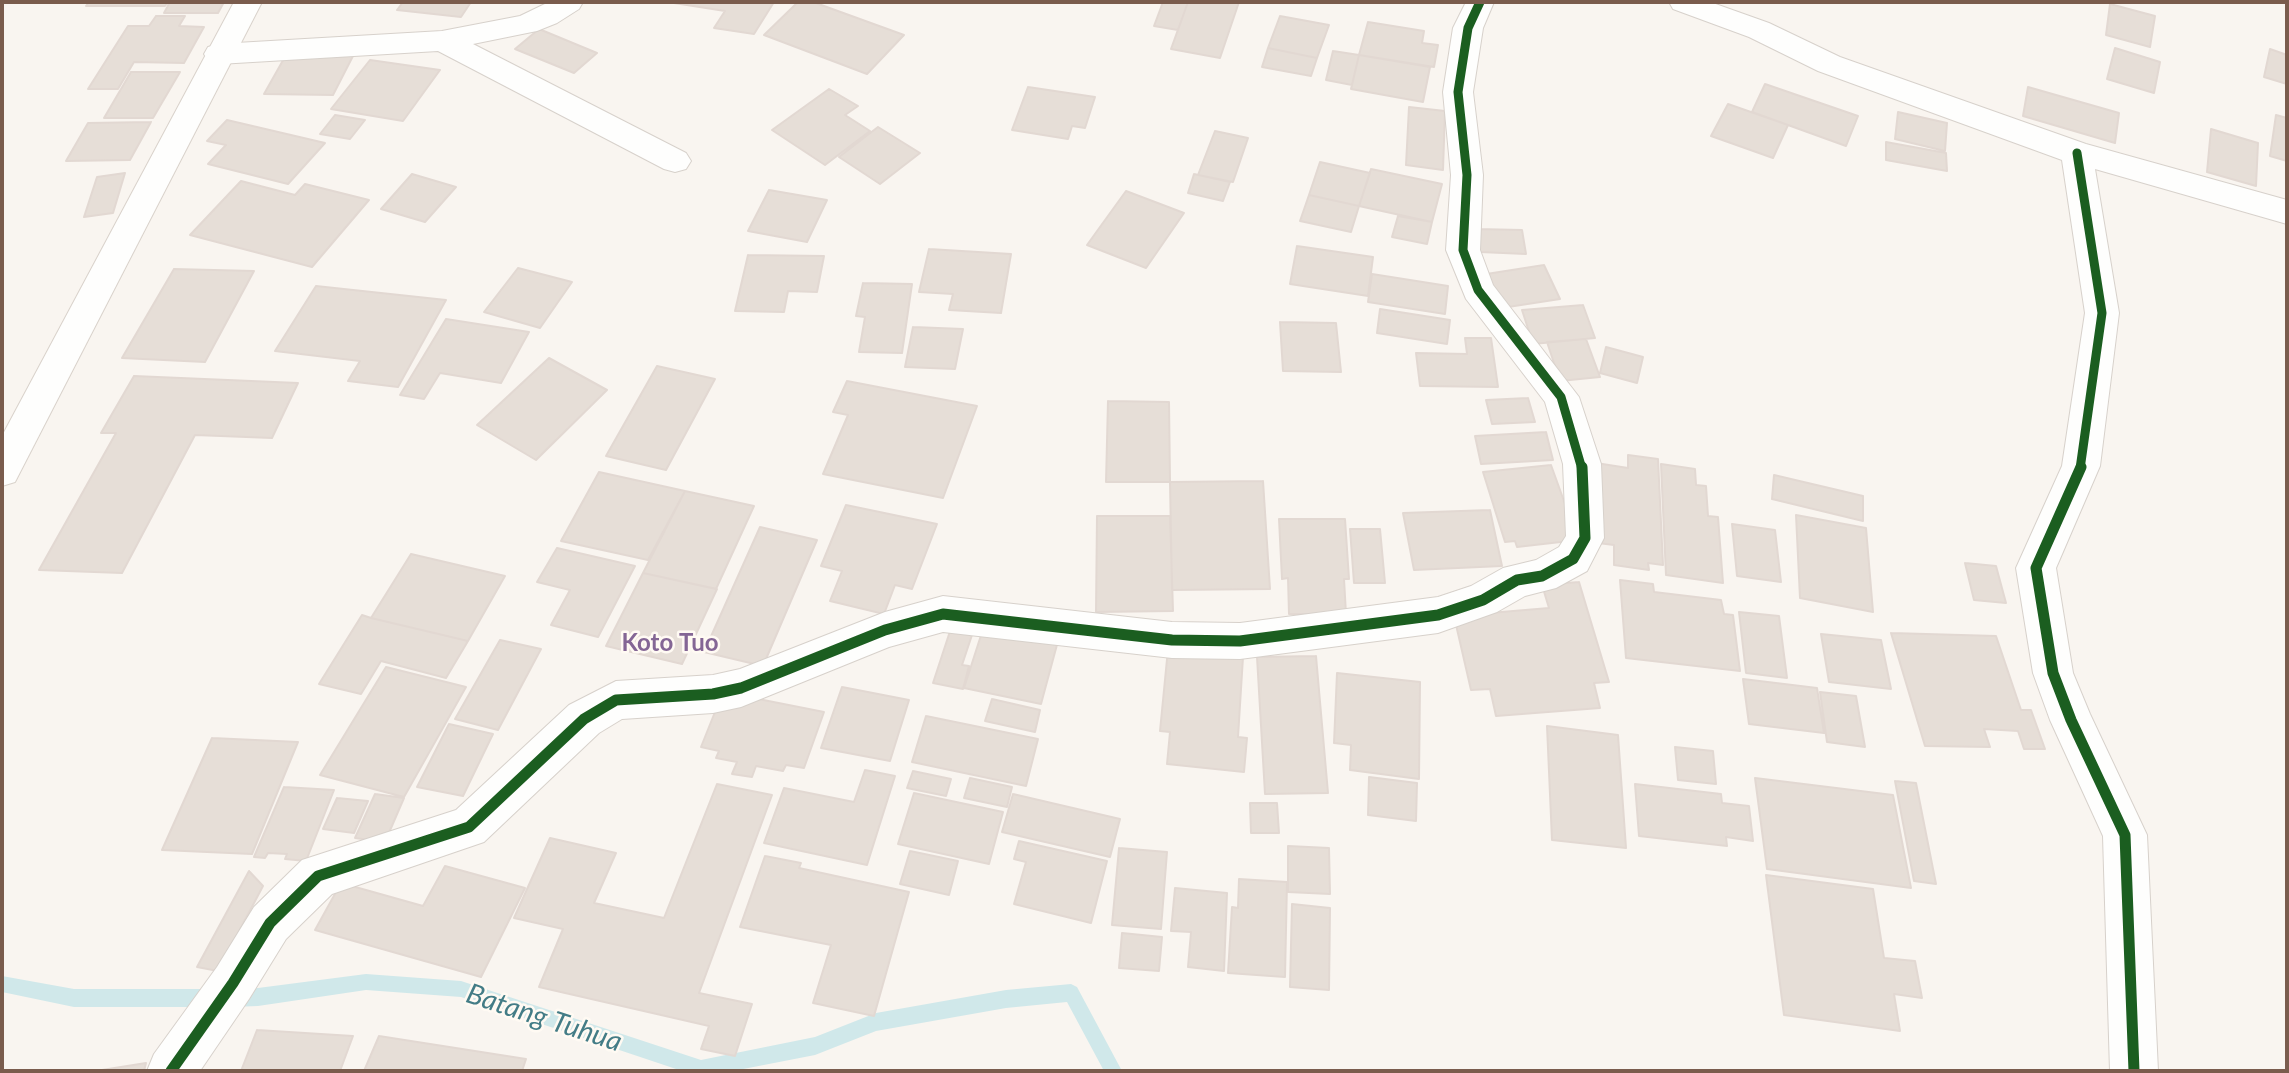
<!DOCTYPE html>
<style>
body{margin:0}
#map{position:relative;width:2289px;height:1073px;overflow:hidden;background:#f9f5f0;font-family:Lato,sans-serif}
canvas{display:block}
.frame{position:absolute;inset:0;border:4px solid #7a5c4d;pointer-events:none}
</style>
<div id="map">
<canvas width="2289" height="1073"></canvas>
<div class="frame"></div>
</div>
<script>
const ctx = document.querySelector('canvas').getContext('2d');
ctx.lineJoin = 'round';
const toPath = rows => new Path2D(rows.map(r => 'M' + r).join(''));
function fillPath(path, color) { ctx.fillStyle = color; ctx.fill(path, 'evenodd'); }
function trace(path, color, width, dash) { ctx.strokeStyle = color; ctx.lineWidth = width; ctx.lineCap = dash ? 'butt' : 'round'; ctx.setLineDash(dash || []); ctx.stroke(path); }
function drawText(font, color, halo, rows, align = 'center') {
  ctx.font = font + ' Lato,sans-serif'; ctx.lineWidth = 5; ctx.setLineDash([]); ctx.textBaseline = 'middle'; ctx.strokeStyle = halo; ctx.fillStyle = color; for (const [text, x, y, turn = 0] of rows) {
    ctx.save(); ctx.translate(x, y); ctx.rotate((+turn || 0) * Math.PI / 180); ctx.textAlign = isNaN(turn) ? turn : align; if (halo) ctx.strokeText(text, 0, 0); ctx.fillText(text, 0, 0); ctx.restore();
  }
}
const stream = toPath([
 [366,974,461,981,701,1060,815,1037,876,1013,1006,990,1071,984,1077,987,1122,1071,1104,1071,1067,1002,1006,1008,876,1031,815,1055,733,1071,682,1071,461,997,366,990,258,1006,232,1007,226,1004,223,998,226,992,232,989,258,988,366,974],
 [2,976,74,989,212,989,218,992,221,998,218,1004,212,1007,74,1007,2,992,2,976]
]);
const building = toPath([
 [89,2,168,2,165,6,86,6,89,2],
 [170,2,224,2,218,13,164,13,170,2],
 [403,2,471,2,461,17,397,10,403,2],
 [774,2,754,34,714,28,725,11,674,3,774,2],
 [798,2,813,2,904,35,867,74,764,35,798,2],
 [1163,2,1188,2,1178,30,1154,26,1163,2],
 [1188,2,1239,2,1220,58,1171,49,1188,2],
 [2110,4,2155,16,2150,47,2106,35,2110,4],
 [156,16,185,16,179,26,204,27,184,63,134,62,118,89,88,89,128,26,149,26,156,16],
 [1280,16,1329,25,1317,58,1268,48,1280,16],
 [1368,22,1424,31,1422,43,1438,45,1434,67,1359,55,1368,22],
 [539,29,597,53,574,73,515,49,539,29],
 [1268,48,1317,58,1311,76,1262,67,1268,48],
 [2115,48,2160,62,2154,93,2107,79,2115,48],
 [2270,49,2287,55,2287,84,2264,77,2270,49],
 [1333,51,1359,55,1352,85,1326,80,1333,51],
 [286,55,353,56,333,95,264,94,286,55],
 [1359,55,1430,67,1423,102,1351,89,1359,55],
 [370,60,440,70,403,121,331,109,370,60],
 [131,72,180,72,153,118,104,118,131,72],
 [1765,84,1858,116,1846,146,1752,112,1765,84],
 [1028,87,1095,97,1085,128,1072,126,1068,139,1012,130,1028,87],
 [2028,87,2119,113,2115,143,2023,116,2028,87],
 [829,89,858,106,845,115,870,131,825,165,772,130,829,89],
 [1728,104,1788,125,1773,158,1711,136,1728,104],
 [1409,107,1445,111,1443,170,1406,165,1409,107],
 [1898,112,1947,123,1945,151,1895,139,1898,112],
 [335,115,365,120,350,139,320,134,335,115],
 [2276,115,2287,118,2287,161,2270,156,2276,115],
 [227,120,325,143,288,184,208,164,226,145,207,141,227,120],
 [151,122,130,160,66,161,88,123,151,122],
 [878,127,920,153,880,184,839,157,878,127],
 [2211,129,2258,143,2256,186,2207,172,2211,129],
 [1215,131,1248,138,1233,182,1198,175,1215,131],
 [1886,142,1946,153,1947,171,1886,160,1886,142],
 [1320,162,1370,173,1359,206,1309,195,1320,162],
 [1371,169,1442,184,1432,222,1359,206,1371,169],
 [125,173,113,213,84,217,97,177,125,173],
 [412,174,456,187,425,222,381,209,412,174],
 [1194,174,1230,182,1223,201,1188,193,1194,174],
 [241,181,295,195,305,184,369,200,312,267,190,235,241,181],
 [769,190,827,200,807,242,748,231,769,190],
 [1126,191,1184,213,1146,268,1087,245,1126,191],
 [1309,195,1359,206,1351,232,1300,221,1309,195],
 [1398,216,1432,222,1427,244,1392,237,1398,216],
 [1476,229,1522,230,1526,254,1480,252,1476,229],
 [1297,246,1373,257,1368,296,1290,284,1297,246],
 [929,249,1011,254,1001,313,949,310,953,294,919,292,929,249],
 [748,255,824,256,817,292,788,291,784,312,735,311,748,255],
 [1544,265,1560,299,1495,309,1480,275,1544,265],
 [518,268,572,282,540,328,484,312,518,268],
 [174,269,254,271,205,362,122,358,174,269],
 [1372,274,1448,286,1445,314,1368,302,1372,274],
 [863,283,912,284,902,353,859,352,865,317,856,316,863,283],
 [316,286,446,300,398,387,348,381,360,361,275,351,316,286],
 [1583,305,1595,338,1533,344,1522,310,1583,305],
 [1380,309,1450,320,1447,344,1377,333,1380,309],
 [446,319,529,332,501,383,440,373,424,399,400,395,446,319],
 [1280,322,1336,323,1341,372,1283,371,1280,322],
 [913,327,963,329,955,369,905,367,913,327],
 [1465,338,1491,338,1498,387,1420,386,1416,353,1467,354,1465,338],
 [1586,339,1600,377,1560,381,1547,342,1586,339],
 [1606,347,1643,357,1637,383,1600,373,1606,347],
 [549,358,607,390,536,460,477,425,549,358],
 [657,366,715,379,666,470,606,456,657,366],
 [134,376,298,383,272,438,195,435,122,573,39,570,116,433,101,433,134,376],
 [847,381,977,406,943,498,823,474,848,415,833,412,847,381],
 [1528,398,1535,422,1492,424,1486,400,1528,398],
 [1108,401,1169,402,1170,482,1106,482,1108,401],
 [1546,432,1553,460,1481,464,1475,436,1546,432],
 [1628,455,1658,459,1663,565,1648,563,1649,570,1614,565,1614,545,1598,543,1596,463,1628,468,1628,455],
 [1661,464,1695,469,1696,485,1706,486,1708,516,1718,517,1723,583,1666,575,1661,464],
 [1551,465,1578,540,1517,547,1515,541,1505,542,1483,472,1551,465],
 [599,472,685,491,648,560,561,541,599,472],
 [1774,475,1863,496,1863,521,1772,499,1774,475],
 [1263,481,1270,589,1172,590,1170,482,1263,481],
 [685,491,754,506,716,589,643,573,685,491],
 [846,505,937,524,912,589,895,585,884,614,830,601,842,571,821,566,846,505],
 [1490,510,1502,566,1414,570,1403,513,1490,510],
 [1796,515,1866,528,1873,612,1800,598,1796,515],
 [1097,516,1170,516,1173,611,1096,612,1097,516],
 [1279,519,1345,519,1349,579,1344,579,1346,614,1289,614,1288,578,1282,579,1279,519],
 [1732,524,1775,530,1781,582,1737,576,1732,524],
 [760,527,817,540,763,666,704,652,760,527],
 [1350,529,1380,529,1385,583,1354,583,1350,529],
 [557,548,635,566,598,637,551,625,570,590,537,582,557,548],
 [411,554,505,576,468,641,371,618,411,554],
 [1965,563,1996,566,2006,603,1974,600,1965,563],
 [643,573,717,589,682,664,606,646,643,573],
 [1620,580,1653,584,1654,592,1721,600,1724,614,1733,615,1740,671,1626,658,1620,580],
 [1579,582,1609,682,1594,683,1600,708,1496,716,1490,689,1471,690,1454,616,1549,608,1542,585,1579,582],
 [1739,612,1779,616,1787,678,1746,673,1739,612],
 [362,615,371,618,468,641,446,678,381,661,361,694,319,684,362,615],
 [955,616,977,620,962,665,969,666,963,689,933,683,955,616],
 [984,626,1058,641,1041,704,964,688,984,626],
 [1891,633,1996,636,2021,710,2031,710,2045,749,2024,749,2018,731,1984,729,1990,747,1925,746,1891,633],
 [1821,634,1881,640,1891,689,1829,682,1821,634],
 [500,640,541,649,498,730,455,719,500,640],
 [1168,649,1243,657,1238,737,1247,738,1244,772,1167,764,1170,732,1160,731,1168,649],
 [1316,656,1328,793,1265,794,1257,657,1316,656],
 [386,667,466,687,404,797,320,775,386,667],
 [1337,673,1420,682,1419,779,1350,770,1351,745,1334,743,1337,673],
 [1743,679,1817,688,1824,733,1749,724,1743,679],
 [842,687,909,700,890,761,821,748,842,687],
 [723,692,824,712,804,768,786,765,783,771,756,766,752,777,732,774,737,762,716,758,719,751,701,747,723,692],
 [1820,692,1856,696,1865,747,1827,742,1820,692],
 [992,699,1040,710,1035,732,985,721,992,699],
 [926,716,1038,739,1026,786,912,762,926,716],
 [449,724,493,734,463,796,417,787,449,724],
 [1547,726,1618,735,1626,848,1552,840,1547,726],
 [212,738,298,742,252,854,162,850,212,738],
 [1675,747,1713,751,1716,784,1678,780,1675,747],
 [865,770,895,776,867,865,764,843,784,788,854,802,865,770],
 [913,771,951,779,946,796,907,788,913,771],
 [1369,777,1417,783,1416,821,1368,815,1369,777],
 [970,778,1012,787,1007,807,964,798,970,778],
 [1755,778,1893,795,1911,888,1767,869,1755,778],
 [1895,781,1916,783,1936,884,1914,881,1895,781],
 [717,784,772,795,699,993,752,1004,735,1056,701,1049,709,1026,539,987,563,929,514,918,550,838,616,853,594,903,664,918,717,784],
 [1635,784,1721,794,1722,803,1749,806,1753,841,1726,837,1727,846,1639,836,1635,784],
 [284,787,334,790,306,861,285,859,287,854,268,853,265,858,254,857,284,787],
 [914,793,1003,812,989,864,898,844,914,793],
 [375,794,404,798,385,842,355,838,375,794],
 [1013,794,1120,819,1110,857,1002,832,1013,794],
 [337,798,368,801,354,833,323,829,337,798],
 [1250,803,1277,803,1279,833,1251,833,1250,803],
 [1019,841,1107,861,1091,923,1014,904,1026,862,1014,859,1019,841],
 [1288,846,1329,848,1330,894,1288,892,1288,846],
 [1119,848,1167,852,1161,929,1112,925,1119,848],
 [910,851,958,861,949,895,900,884,910,851],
 [765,856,801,863,799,868,909,892,874,1016,813,1003,831,945,740,927,765,856],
 [445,866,525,888,481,977,315,930,341,883,423,906,445,866],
 [249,871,263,886,218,971,197,967,249,871],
 [1766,875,1873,889,1884,958,1915,961,1922,998,1894,994,1900,1031,1784,1015,1766,875],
 [1239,879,1287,882,1285,977,1228,973,1232,907,1238,908,1239,879],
 [1175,888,1227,893,1224,971,1188,967,1191,932,1171,931,1175,888],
 [1292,904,1330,908,1329,990,1290,987,1292,904],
 [1122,933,1162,937,1159,971,1119,968,1122,933],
 [257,1030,353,1036,340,1071,241,1071,257,1030],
 [379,1036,526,1059,522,1071,364,1071,379,1036],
 [146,1063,144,1071,101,1071,102,1070,146,1063]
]);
const street = toPath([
 [549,2,583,2,579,9,557,23,537,31,473,44,686,153,691,161,686,169,675,172,664,169,438,51,219,64,208,61,204,54,208,47,219,44,442,31,520,16,549,2],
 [1466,2,1494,2,1483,28,1473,92,1483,175,1480,250,1493,285,1579,397,1601,464,1604,538,1587,571,1556,588,1525,596,1497,612,1438,633,1240,659,1172,658,943,632,889,647,741,707,713,713,622,719,599,733,484,842,332,894,286,939,249,999,200,1071,147,1071,154,1054,217,967,254,907,302,860,456,810,569,705,616,681,713,675,740,669,885,612,943,596,1172,622,1240,623,1438,597,1471,586,1503,568,1536,560,1559,547,1566,536,1563,464,1545,402,1466,299,1446,250,1451,175,1443,92,1453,28,1466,2],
 [1669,2,1710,2,1769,23,1840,57,2086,144,2287,200,2287,224,2095,169,2119,313,2100,466,2056,568,2073,673,2090,714,2147,835,2158,1071,2110,1071,2103,836,2050,720,2033,673,2016,568,2062,466,2085,313,2062,160,1818,71,1749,37,1673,9,1669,2]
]);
const secondary = toPath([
 [234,2,262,2,15,482,2,486,2,436,234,2]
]);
const cyclewayFar1 = toPath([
 [1480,2,1468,28,1458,92,1467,175,1463,250,1478,290,1561,397,1582,469],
 [2077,153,2102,313,2080,469]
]);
const cycleway = toPath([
 [2081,467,2036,568,2053,673,2071,720,2125,835,2134,1071],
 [171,1071,233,983,270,923,318,876,469,827,584,719,616,700,713,694,741,688,885,630,943,614,1172,640,1240,641,1438,615,1483,600,1517,580,1542,576,1573,559,1585,538,1582,467]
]);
const quarterNames = [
 ["Koto Tuo",670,643]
];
const nearWaternames = [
 ["Batang Tuhua",544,1018,18]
];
fillPath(stream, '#d0e8ea');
fillPath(building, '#e6ded7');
trace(building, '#e2d8d2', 2);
trace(street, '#d7d1cb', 2);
trace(secondary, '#d9d2cb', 2);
fillPath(street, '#fefefd');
fillPath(secondary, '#fefefd');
trace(cyclewayFar1, '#1b5e20', 9);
trace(cycleway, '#1b5e20', 11);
drawText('bold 24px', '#846695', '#fffaf3', quarterNames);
drawText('italic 28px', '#437c86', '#fffaf3', nearWaternames);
</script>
